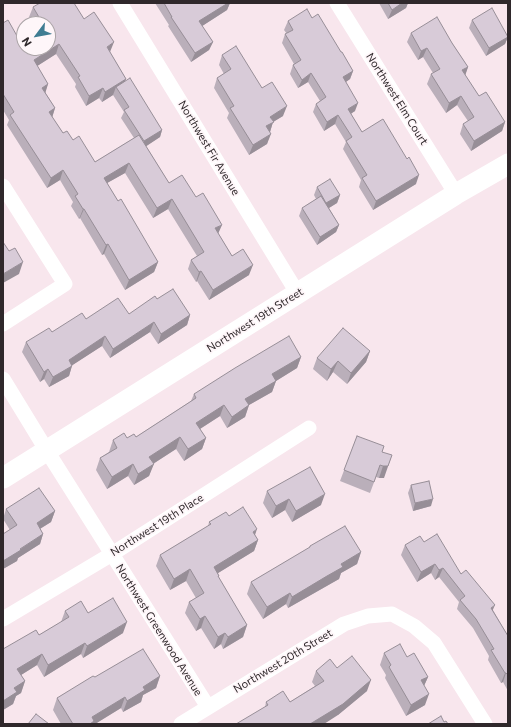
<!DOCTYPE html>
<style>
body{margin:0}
#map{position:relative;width:511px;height:727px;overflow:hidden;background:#f8e6ed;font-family:Commissioner,sans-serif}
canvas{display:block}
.frame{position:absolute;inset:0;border:4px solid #2f282b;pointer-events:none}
.north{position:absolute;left:16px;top:16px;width:40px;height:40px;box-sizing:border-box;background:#fef6f9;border:1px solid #aba4a7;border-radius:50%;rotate:238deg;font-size:11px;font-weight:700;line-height:16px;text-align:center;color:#2f282b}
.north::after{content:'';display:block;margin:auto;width:14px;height:18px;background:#3f7c92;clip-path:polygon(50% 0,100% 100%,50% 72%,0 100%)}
</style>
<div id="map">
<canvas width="511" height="727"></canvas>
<div class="frame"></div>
<div class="north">N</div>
</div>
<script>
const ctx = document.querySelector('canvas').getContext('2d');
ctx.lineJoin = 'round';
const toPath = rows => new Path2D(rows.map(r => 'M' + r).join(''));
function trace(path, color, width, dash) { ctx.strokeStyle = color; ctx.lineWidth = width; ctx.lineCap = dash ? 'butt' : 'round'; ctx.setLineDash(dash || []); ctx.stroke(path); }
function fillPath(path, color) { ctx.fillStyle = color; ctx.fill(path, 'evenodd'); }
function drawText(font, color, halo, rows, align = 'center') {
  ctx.font = font + ' Commissioner,sans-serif'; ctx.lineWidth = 3.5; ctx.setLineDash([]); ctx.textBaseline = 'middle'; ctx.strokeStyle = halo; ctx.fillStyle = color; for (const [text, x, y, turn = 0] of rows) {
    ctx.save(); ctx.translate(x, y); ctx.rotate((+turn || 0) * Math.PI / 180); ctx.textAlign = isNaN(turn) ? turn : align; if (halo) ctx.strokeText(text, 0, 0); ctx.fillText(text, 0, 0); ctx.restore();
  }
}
const minor = toPath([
 [120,3,298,294],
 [337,3,456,194],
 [3,186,65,284,3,324],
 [3,379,47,451,112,554,208,707],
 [3,619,112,554,309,428],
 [181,724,344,624,368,616,392,614,414,626,434,643,485,724]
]);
const secondary = toPath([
 [3,478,456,194,508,164]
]);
const wall = toPath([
 [155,3,230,3,227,10,202,26,213,42,209,50,191,62,168,26,169,25],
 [379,3,408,3,406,8,388,19],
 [33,7,84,19,110,52,126,79,125,81,162,130,160,137,146,146,169,183,218,233,232,256,249,275,209,300,197,281,196,282,188,269,191,260,197,256,168,209,153,218,125,173,107,183,118,201,158,262,154,272,125,290,104,254,102,255,80,218,79,219,71,206,73,202,60,180,47,188,7,125,9,120,3,110,3,23,21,43,48,48,48,24,34,24,29,17],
 [56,54,76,84,75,87,86,106,99,98,102,102,113,95,124,112,121,118,134,138,95,162,73,140,63,133,52,117,55,108,45,92,48,84,37,66],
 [312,18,341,52,353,71,350,79,346,82,355,111,351,114,362,132,416,184,373,210,359,187,361,180,343,149,346,142,335,124,324,131,313,112,316,104,320,101,308,82,298,88,290,74,293,65,294,64,282,43,285,34,287,34,284,30,288,21],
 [472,20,508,36,505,44,486,56,469,28],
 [411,33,452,43,468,67,465,75,479,96,505,122,502,131,471,151,460,134,463,124,468,121,457,105,446,113,427,84,431,74,433,73,423,57,418,60,407,42],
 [222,55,262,88,283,116,273,122,270,132,267,144,249,155,227,118,229,113,214,88,217,78,224,74,219,65],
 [317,187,340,195,337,203,329,208,339,225,336,232,317,245,299,216,302,208,316,199,314,195],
 [157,299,190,315,187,325,158,344,150,332,110,358,102,346,72,365,69,376,49,387,44,379,40,382,22,352,26,342,86,319,129,314],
 [370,351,366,362,347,384,333,372,327,381,313,369,317,358],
 [301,357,297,368,276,381,272,392,249,405,245,417,227,428,220,416,200,429,206,438,202,449,184,461,176,449,153,464,149,476,134,485,128,476,107,489,96,470,100,458,109,452,113,440,136,437,191,401,194,394],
 [357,436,382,452,384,478,379,478,376,477,370,493,340,481],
 [411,485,431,506,413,511,408,493],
 [267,491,321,505,292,522,285,510,272,518,263,503],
 [6,509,55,511,51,522,40,529,43,534,40,544,18,558,17,561,3,569,3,534,10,530,3,519],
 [229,516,255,535,258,540,254,551,218,573,219,576,218,577,247,625,243,637,223,649,221,644,214,649,201,628,196,631,185,613,189,602,196,598,186,581,170,590,156,566,160,555,208,526,209,522],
 [424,542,461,574,493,610,508,636,508,691,503,682,501,683,488,660,489,656,473,628,457,609,459,602,439,577,435,580,431,573,417,582,401,555,405,545],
 [310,546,361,552,357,564,341,573,339,579,288,608,286,604,263,619,247,594,251,582,309,548],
 [65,611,88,613,123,633,83,658,81,654,44,677,37,665,21,675,25,681,21,693,16,696,13,704,3,710,3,649,39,635,61,622],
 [384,653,407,657,428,677,424,686,425,705,406,716,385,678,386,675,380,665],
 [337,668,367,691,338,715,265,707,266,702,290,702,315,686,312,682,316,671],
 [160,676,156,688,143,695,141,702,123,712,121,708,95,724,61,724,53,710,57,698,95,677]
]);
const shadedWall = toPath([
 [228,3,230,3,227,10,196,30,199,21],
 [402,3,408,3,406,8,388,19,392,10],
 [508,37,505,44,486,56,489,48],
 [114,42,110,52,107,47],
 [213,42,209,50,191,62,195,53],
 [59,44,56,54,31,70,34,60],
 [427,48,423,57,418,60,421,51],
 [468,67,465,76,462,70],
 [353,71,350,79,340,86,343,77],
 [311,73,308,82,298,88,302,80],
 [126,79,122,89,116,87,113,95,102,102,105,92],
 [48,84,45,94,42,88],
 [103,88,99,98,86,106,89,96],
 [461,96,457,105,446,113,449,103],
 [358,103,355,111,345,117,348,109],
 [287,106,283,116,273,122,270,132,263,136,270,117],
 [55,108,52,118,49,112],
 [338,115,335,124,324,131,327,122],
 [505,122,502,131,471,151,474,141],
 [162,130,160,137,142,149,144,141],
 [271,134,267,144,249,155,253,145],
 [129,163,125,173,100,187,104,178],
 [63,170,60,180,47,188,51,178],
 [419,175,416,184,373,210,376,201],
 [340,195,337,203,324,211,326,203],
 [172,199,168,209,153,218,157,208],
 [83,209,84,209,80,218,79,219],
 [222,225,218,234,215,228],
 [339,225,336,232,317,245,320,237],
 [108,244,104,254,102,255,106,245],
 [23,262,19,274,3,283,3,274],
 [158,262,154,272,125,290,129,280],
 [253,265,249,275,209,300,213,290],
 [201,271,197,281,196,282,199,272],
 [190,315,187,325,158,344,161,334],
 [154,322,150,332,110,358,113,349],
 [105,336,102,346,65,370,69,360],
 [370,351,366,362,347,384,351,373],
 [301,357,297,368,276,381,272,392,249,405,245,417,227,428,232,417,245,399,272,374],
 [338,361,333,372,327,381,331,369],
 [72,366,69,376,49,387,53,377],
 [48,369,44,379,40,382,44,372],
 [224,405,220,416,192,434,196,423],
 [180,437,176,449,145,469,149,457],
 [206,438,202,449,184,461,188,449],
 [392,455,384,478,379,478,383,466],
 [133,464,128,476,107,489,112,477],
 [154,464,149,476,134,485,138,474],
 [325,494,321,505,292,522,296,511],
 [289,499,285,510,272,518,276,506],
 [433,499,431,506,413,511,415,503],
 [55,511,51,522,33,533,37,523],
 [257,529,253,541,253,532],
 [43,534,40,544,18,558,17,561,3,569,3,561],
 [258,540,254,551,210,578,214,567],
 [361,552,357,564,341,573,339,579,288,608,292,597,341,564],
 [435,564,431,573,417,582,421,572],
 [443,568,439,577,435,580,439,570],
 [190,569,186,581,170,590,174,579],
 [290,593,286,604,263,619,267,607],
 [495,605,491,614,491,608],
 [205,616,201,628,196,631,200,619],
 [127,622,123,633,83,658,87,646],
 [247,625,243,637,223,649,228,637],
 [225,633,221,644,214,649,218,637],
 [85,643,81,654,44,677,48,665],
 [42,654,37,665,13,680,17,669],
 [505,673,506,673,503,682,501,683],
 [160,676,156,688,143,695,141,702,123,712,127,701,143,687],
 [428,677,423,688,421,680],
 [371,680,367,691,338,715,324,724,310,724],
 [25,681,21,693,16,696,13,704,3,710,3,701,14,688],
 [429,694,425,705,406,716,411,705],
 [125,697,121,708,95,724,89,724,92,717]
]);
const building = toPath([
 [40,3,74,3,84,19,94,12,114,42,107,47,126,79,105,92,103,88,89,96,78,77,80,76,59,44,34,60,48,84,42,88,55,108,49,112,63,133,67,131,73,140,79,136,95,162,139,135,169,183,182,175,196,197,203,193,222,225,215,228,232,256,243,249,253,265,213,290,201,271,199,272,191,260,204,252,172,199,157,208,129,163,104,178,118,201,121,199,158,262,129,280,108,244,106,245,84,209,83,209,75,196,78,194,63,170,51,178,10,115,14,112,3,94,3,23,8,20,21,43,24,42,24,48,48,48,48,24,43,24,33,7,40,3],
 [164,3,228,3,199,21,213,42,195,53,171,17,172,17,164,3],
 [388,3,402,3,392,10,388,3],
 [492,8,508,37,489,48,472,20,492,8],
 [307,9,312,18,318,14,341,52,342,52,353,71,343,77,358,103,348,109,362,132,383,119,407,159,409,157,419,175,376,201,362,178,367,175,346,141,352,137,338,115,327,122,316,104,326,97,311,73,302,80,293,65,301,60,285,34,293,30,288,21,307,9],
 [437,17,452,43,468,67,462,70,479,96,486,92,505,122,474,141,463,124,474,117,461,96,449,103,431,74,440,69,427,48,421,51,411,33,437,17],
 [236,46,262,88,272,82,287,106,270,117,274,122,266,126,271,134,253,145,230,108,234,106,217,78,231,69,222,55,236,46],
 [130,78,162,130,144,141,124,110,129,107,116,87,130,78],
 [330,179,340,195,326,203,317,187,330,179],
 [321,196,339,225,320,237,302,208,321,196],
 [3,242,9,251,15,248,23,262,3,274,3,242],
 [173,289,190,315,161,334,154,322,113,349,105,336,69,360,72,366,53,377,48,369,44,372,26,342,49,328,52,332,82,313,86,319,118,298,129,314,155,296,157,299,173,289],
 [343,328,370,351,351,373,338,361,331,369,317,358,343,328],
 [289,336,301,357,272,374,276,381,245,399,249,405,232,417,224,405,196,423,206,438,188,449,180,437,149,457,154,464,138,474,133,464,112,477,100,458,117,448,113,440,124,433,127,438,134,434,136,437,196,398,194,394,235,368,289,336],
 [357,436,384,446,382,452,392,455,388,466,383,466,380,465,374,482,344,470,357,436],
 [310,467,325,494,296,511,289,499,276,506,267,491,310,467],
 [429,481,433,499,415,503,411,485,429,481],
 [39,488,55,511,37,523,43,534,20,549,21,550,3,561,3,534,17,525,6,509,39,488],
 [243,507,257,529,253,532,258,540,214,567,219,576,218,576,247,625,228,637,225,633,218,637,205,616,200,619,189,602,204,593,190,569,174,579,160,555,211,524,209,522,226,512,229,516,243,507],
 [345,526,361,552,341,564,343,567,327,576,292,597,290,593,267,607,251,582,310,547,310,546,345,526],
 [437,534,461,574,466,570,495,605,491,608,508,636,508,675,506,673,505,673,491,650,494,649,476,619,460,600,465,596,443,568,439,570,435,564,421,572,405,545,420,536,424,542,437,534],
 [113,598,127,622,87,646,85,643,48,665,42,654,17,669,25,681,14,688,17,692,3,701,3,649,36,630,39,635,69,617,65,611,81,601,88,613,113,598],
 [400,644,407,657,414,653,428,677,421,680,429,694,411,705,389,667,391,665,384,653,400,644],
 [143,649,160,676,143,687,145,690,127,701,125,697,92,717,94,721,90,724,73,724,57,698,93,676,95,677,143,649],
 [352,656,371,680,343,704,310,724,236,724,268,705,266,702,283,691,290,702,324,681,316,671,330,659,337,668,352,656],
 [36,714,49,724,28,724,36,714],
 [441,716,444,722,446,721,448,724,428,724,441,716]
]);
const streetNames = [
 ["Northwest Elm Court",397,99,58],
 ["Northwest Fir Avenue",209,148,59],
 ["Northwest 19th Street",255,320,-32],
 ["Northwest 19th Place",157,525,-32],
 ["Northwest Greenwood Avenue",159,630,58],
 ["Northwest 20th Street",283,661,-31]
];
trace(minor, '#fff', 15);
trace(secondary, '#fff', 21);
fillPath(wall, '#baafba');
fillPath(shadedWall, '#978e97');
fillPath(building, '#d8cbd8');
trace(building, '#978e97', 1);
drawText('11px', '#2f282b', '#fef6f9', streetNames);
</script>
